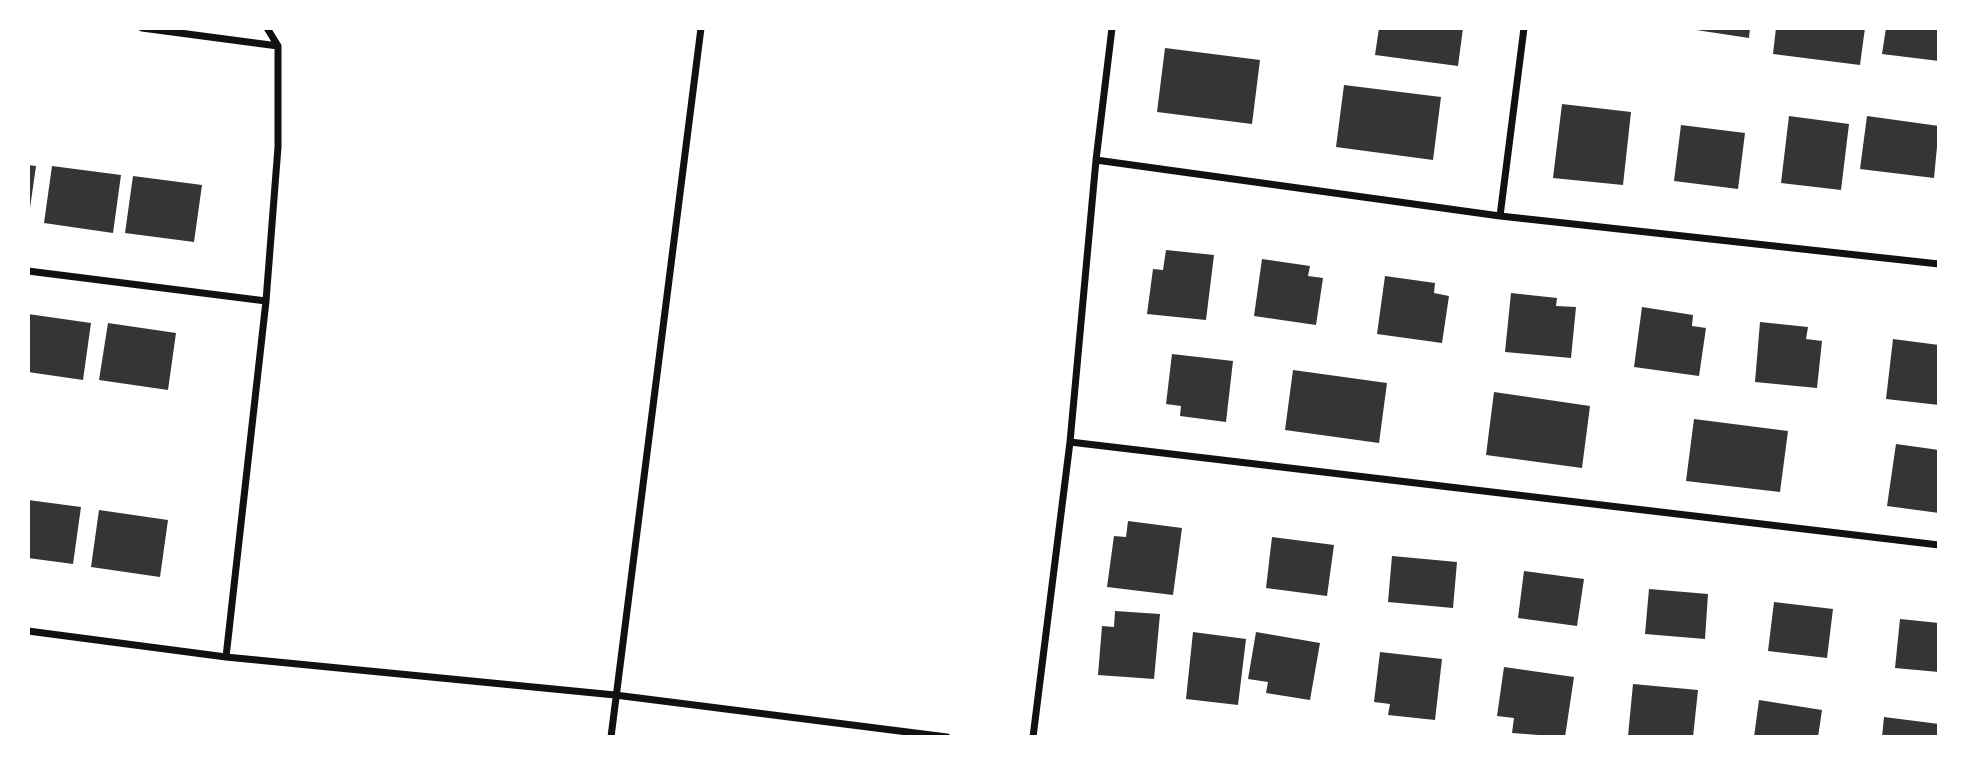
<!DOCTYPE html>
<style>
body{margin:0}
#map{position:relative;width:1967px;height:765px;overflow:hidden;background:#fff;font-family:Rubik,sans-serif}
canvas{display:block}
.frame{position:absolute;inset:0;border:30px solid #fff;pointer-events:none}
</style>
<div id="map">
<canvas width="1967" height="765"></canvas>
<div class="frame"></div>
</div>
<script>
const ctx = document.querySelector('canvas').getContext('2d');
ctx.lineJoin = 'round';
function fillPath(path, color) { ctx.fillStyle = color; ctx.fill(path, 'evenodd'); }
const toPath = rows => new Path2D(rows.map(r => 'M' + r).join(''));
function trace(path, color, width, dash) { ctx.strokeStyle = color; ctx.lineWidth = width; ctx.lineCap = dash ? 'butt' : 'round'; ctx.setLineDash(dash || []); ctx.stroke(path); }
const building = toPath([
 [1379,28,1463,28,1458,66,1375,55],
 [1683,28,1750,28,1749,38],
 [1776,28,1865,28,1860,65,1773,54],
 [1886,28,1939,28,1939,61,1882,54],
 [1165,48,1260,60,1252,124,1157,112],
 [1344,85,1441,97,1433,160,1336,147],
 [1562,104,1631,112,1623,185,1553,178],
 [1789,116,1849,124,1841,190,1781,183],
 [1867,116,1939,126,1934,178,1860,169],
 [1681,125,1745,133,1738,189,1674,181],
 [28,165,36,166,30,208,28,207],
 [52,166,121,175,113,233,44,223],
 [133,176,202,185,194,242,125,233],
 [1166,250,1214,255,1206,320,1147,314,1153,269,1163,270],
 [1262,259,1310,266,1308,276,1323,278,1316,325,1254,316],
 [1385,276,1435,283,1434,293,1449,296,1442,343,1377,334],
 [1511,293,1557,298,1556,306,1576,307,1571,358,1505,352],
 [1642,307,1693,315,1692,326,1706,328,1699,376,1634,367],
 [28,314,91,323,83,380,28,372],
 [1760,322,1808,327,1806,339,1822,341,1817,388,1755,382],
 [108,323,176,333,168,390,99,380],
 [1893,339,1939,345,1939,405,1886,399],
 [1172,354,1233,361,1226,422,1180,416,1181,406,1166,404],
 [1293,370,1387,383,1379,443,1285,430],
 [1494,392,1590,406,1582,468,1486,455],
 [1694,419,1788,431,1780,492,1686,481],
 [1896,444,1939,450,1939,513,1887,506],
 [28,500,81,507,73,564,28,558],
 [99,510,168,520,160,577,91,567],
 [1128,521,1182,528,1173,595,1107,587,1114,536,1126,537],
 [1272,537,1334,545,1327,596,1266,588],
 [1392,556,1457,562,1453,608,1388,602],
 [1524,571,1584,579,1577,626,1518,618],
 [1649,589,1708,594,1705,639,1645,634],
 [1774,602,1833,609,1827,658,1768,651],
 [1115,611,1160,614,1154,679,1098,675,1102,626,1114,627],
 [1900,619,1939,623,1939,672,1895,668],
 [1193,632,1246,639,1238,705,1186,699],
 [1256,632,1320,643,1310,700,1266,693,1268,682,1248,679],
 [1380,652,1442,659,1435,720,1388,715,1390,704,1374,702],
 [1504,667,1574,677,1565,737,1512,733,1514,718,1497,716],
 [1633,684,1698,690,1693,737,1628,736],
 [1759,700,1822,710,1818,737,1754,737],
 [1884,717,1939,724,1939,737,1882,737]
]);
const minor = toPath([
 [142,28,278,46],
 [1096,160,1500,216,1939,264],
 [1500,216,1524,28],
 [28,271,266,301],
 [1070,442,1939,545],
 [28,631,226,657,615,695,947,737],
 [226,657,266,301,278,147,278,46,267,28],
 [611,737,701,28],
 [1033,737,1070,442,1096,160,1112,28]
]);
fillPath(building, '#353535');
trace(minor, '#111', 7);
</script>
